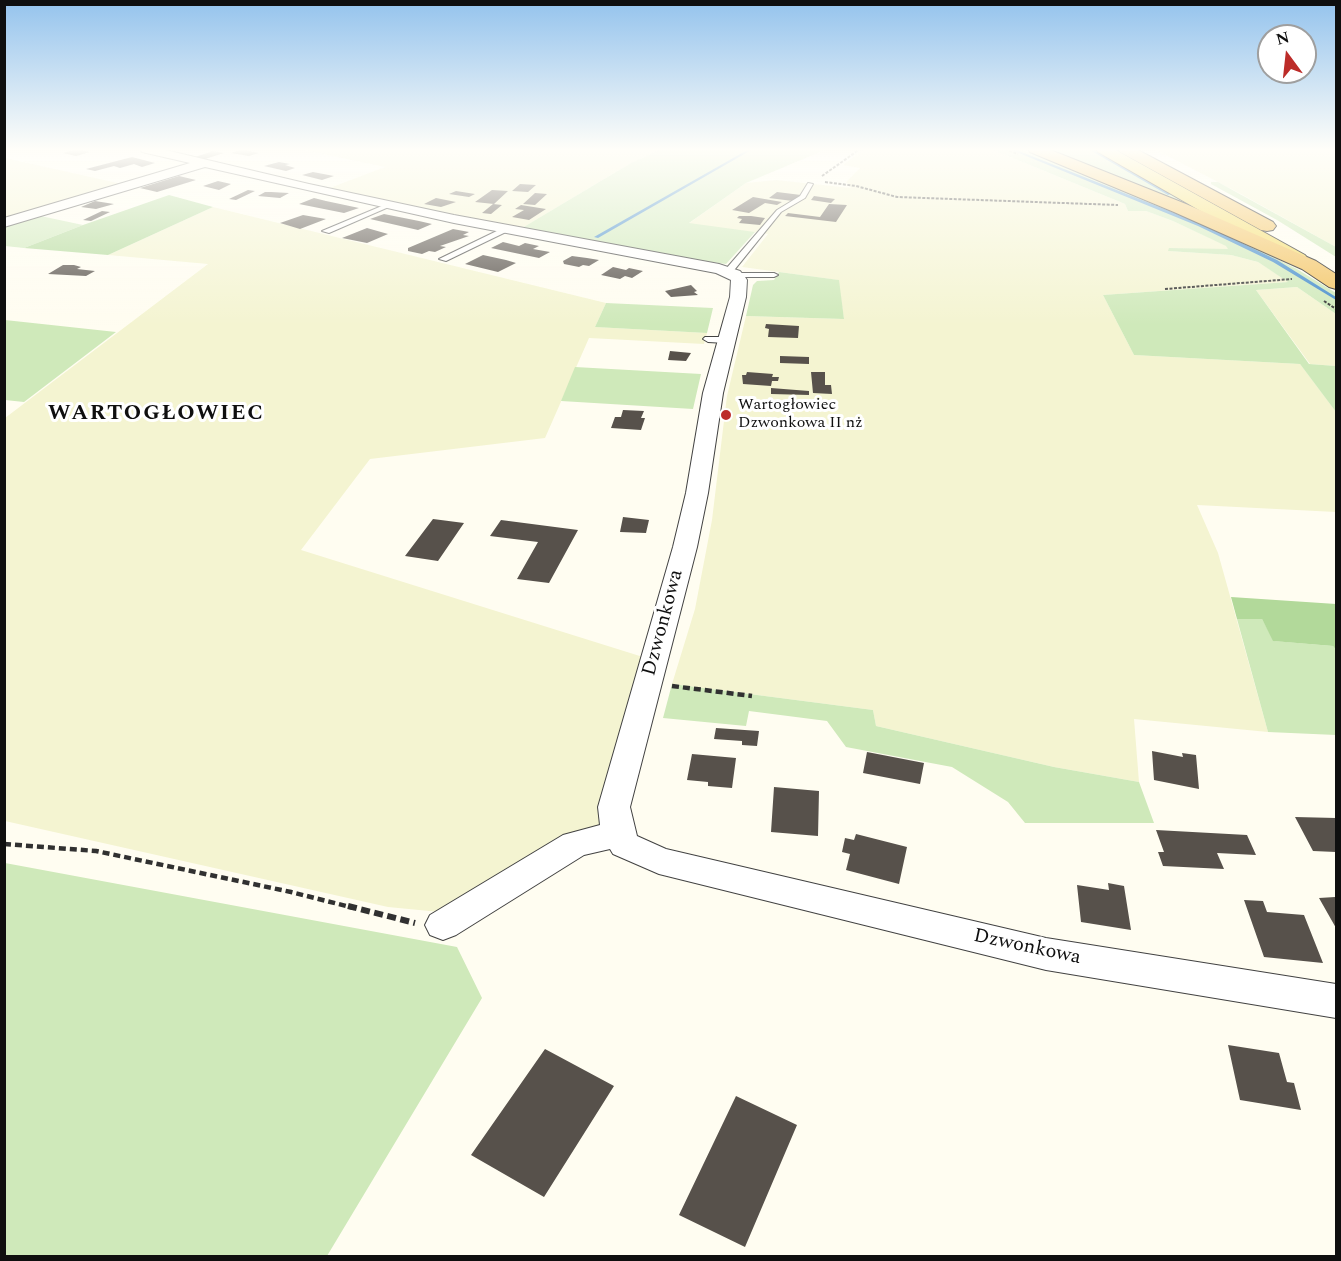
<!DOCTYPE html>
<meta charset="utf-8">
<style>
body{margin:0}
#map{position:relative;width:1341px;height:1261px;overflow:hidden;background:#fffdf1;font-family:Spectral,serif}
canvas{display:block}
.frame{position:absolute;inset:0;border:6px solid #0f0f0f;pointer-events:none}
.north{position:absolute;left:1257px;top:24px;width:60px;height:60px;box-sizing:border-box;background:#fff;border:2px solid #9f9f9f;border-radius:50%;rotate:345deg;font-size:16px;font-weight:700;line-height:24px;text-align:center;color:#0f0f0f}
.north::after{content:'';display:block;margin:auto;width:21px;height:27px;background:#bc2c29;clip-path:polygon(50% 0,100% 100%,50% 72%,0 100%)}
</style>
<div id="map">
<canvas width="1341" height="1261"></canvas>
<div class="frame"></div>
<div class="north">N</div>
</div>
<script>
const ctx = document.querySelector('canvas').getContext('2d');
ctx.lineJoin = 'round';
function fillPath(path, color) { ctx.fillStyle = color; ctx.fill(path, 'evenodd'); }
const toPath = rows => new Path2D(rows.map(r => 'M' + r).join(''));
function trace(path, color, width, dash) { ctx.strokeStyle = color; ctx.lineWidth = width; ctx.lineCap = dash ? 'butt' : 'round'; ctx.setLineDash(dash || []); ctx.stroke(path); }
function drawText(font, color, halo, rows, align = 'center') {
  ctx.font = font + ' Spectral,serif'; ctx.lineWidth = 6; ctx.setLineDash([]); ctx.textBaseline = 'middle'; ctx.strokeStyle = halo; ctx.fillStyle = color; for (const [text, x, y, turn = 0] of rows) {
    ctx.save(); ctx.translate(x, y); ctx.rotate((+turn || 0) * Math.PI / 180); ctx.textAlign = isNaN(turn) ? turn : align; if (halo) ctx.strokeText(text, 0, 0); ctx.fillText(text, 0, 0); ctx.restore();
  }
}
const farmland = toPath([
 [300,149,662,149,631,163,522,228,327,189,385,167],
 [864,149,991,149,1125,204,1128,211,1146,211,1173,221,1227,246,1229,250,1169,248,1169,251,1231,255,1258,262,1289,282,1103,295,1134,355,1300,364,1336,412,1336,512,1197,505,1218,553,1268,732,1134,719,1139,782,1054,767,876,726,873,710,672,684,695,609,712,520,727,396,746,316,844,319,838,280,742,267,768,234,688,224,746,183,776,180,851,188,846,182,860,168,843,165],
 [1154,149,1336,149,1336,247,1241,194],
 [5,158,122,184,5,221],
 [213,207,606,303,595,327,707,333,704,344,589,338,545,438,370,459,301,550,643,657,601,834,450,913,388,907,5,821,5,418,208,264,108,255],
 [1297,287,1336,314,1336,366,1310,364,1256,290]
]);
const green = toPath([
 [662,149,827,149,746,183,689,223,755,232,726,264,668,256,522,228,631,163],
 [991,149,1021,149,1195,218,1297,269,1336,293,1336,314,1297,287,1256,290,1309,364,1336,366,1336,412,1300,364,1134,355,1103,295,1288,282,1258,262,1231,255,1168,251,1169,248,1228,249,1226,246,1173,221,1146,211,1128,211,1125,204],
 [1042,149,1093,149,1217,219,1180,203],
 [1211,182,1218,182,1336,247,1336,257,1277,220,1211,184],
 [36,215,83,225,24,248,5,246,5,225],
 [779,272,839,280,844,319,746,316,753,285,757,281,774,280],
 [606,303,713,308,707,333,595,327],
 [5,320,116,332,24,402,5,400],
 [575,367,701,374,693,409,561,401],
 [1237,619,1262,619,1274,641,1333,646,1336,650,1336,735,1268,732],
 [672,684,873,710,876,726,1054,767,1139,782,1154,823,1025,823,1008,802,952,767,846,747,827,721,749,711,746,726,663,718],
 [5,863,457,947,482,998,327,1256,5,1256]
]);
const forest = toPath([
 [169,195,213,207,108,255,24,248,83,225],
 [1231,597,1336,604,1336,650,1333,646,1273,641,1262,619,1237,619]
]);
const stream = toPath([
 [749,149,753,149,598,238,594,237,749,149],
 [1009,149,1014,149,1202,224,1277,260,1336,297,1336,300,1273,262,1198,226,1009,149],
 [1088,149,1092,149,1171,194,1168,195,1088,149]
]);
const building = toPath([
 [77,149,90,152,76,156,63,153],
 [241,149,259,153,249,156,231,153],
 [213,151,224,153,205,159,195,157],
 [132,157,155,163,142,167,134,164,120,168,114,166,95,171,86,169],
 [279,162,290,164,285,165,295,168,286,171,264,166],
 [313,172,334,176,322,180,302,175],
 [179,176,196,180,157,192,140,188],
 [218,181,231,184,219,190,203,186],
 [520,184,536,185,528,192,512,191],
 [248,190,255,191,236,200,229,199],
 [492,190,508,191,494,204,475,202],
 [456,191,475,194,469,197,449,194],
 [265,192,271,192,289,193,280,198,258,196],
 [777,192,801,195,793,201,769,198],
 [535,193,547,194,535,205,523,204],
 [814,196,835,199,831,203,811,200],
 [753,197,782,202,777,205,765,203,749,213,732,210],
 [314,198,326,201,359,208,344,213,299,204],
 [436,198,456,202,441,207,424,204],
 [95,201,114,204,96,209,81,207],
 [493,204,502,205,491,214,482,213],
 [829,204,847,205,836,222,785,216,788,213,820,217],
 [521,205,546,209,529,220,512,217,524,210,515,209],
 [102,211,110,212,91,221,83,220],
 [384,214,419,221,432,224,418,230,370,219],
 [303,215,326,219,300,229,280,223],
 [739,216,751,216,765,218,760,225,739,223,742,219,737,218],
 [367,228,388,234,367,243,342,238],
 [453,229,469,232,463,235,469,236,440,246,446,247,435,252,429,251,422,254,408,251,408,248],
 [503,242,519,246,525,243,539,246,533,249,550,252,539,258,491,248],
 [483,255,506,260,516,263,498,272,465,264],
 [572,256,587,258,599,260,589,266,583,265,579,267,564,264,563,261],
 [63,265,74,265,81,267,77,269,95,271,86,276,48,274],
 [613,267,626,270,629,268,643,271,632,278,625,276,620,279,601,275],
 [691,285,697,291,694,292,698,295,671,297,665,291],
 [766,324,799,326,798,338,768,337,769,329,765,328],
 [670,351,691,353,686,361,668,360],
 [780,356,809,357,809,364,780,363],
 [747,372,773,374,772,377,779,377,778,381,772,381,771,386,743,384,742,375,746,375],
 [811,372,825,372,825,385,831,385,832,394,813,393],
 [771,388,809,391,809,395,771,394],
 [623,410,644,411,641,418,645,418,641,430,611,428,615,417,621,417],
 [623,517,649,520,646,533,620,532],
 [433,519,464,523,438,561,405,556],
 [501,520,578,530,549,583,517,579,538,542,490,536],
 [716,728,759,731,757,746,742,745,742,741,714,739],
 [1152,751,1183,757,1182,753,1196,755,1199,789,1154,780],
 [867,752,924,763,920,784,863,773],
 [692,754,736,758,732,788,708,786,708,782,687,780],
 [774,787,819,791,818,836,771,832],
 [1295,817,1336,818,1336,852,1313,851],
 [1156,830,1247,835,1256,855,1217,853,1224,869,1163,866,1158,852,1164,852],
 [856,834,907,847,899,884,846,870,850,854,842,852,845,838,854,840],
 [1108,883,1124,886,1131,930,1081,922,1077,885,1109,890],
 [1335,897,1336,901,1336,928,1319,898],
 [1244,900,1263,901,1267,912,1304,915,1323,963,1264,957],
 [1228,1045,1279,1053,1287,1082,1294,1083,1301,1110,1240,1100],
 [545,1049,614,1086,544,1197,471,1155],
 [736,1096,797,1125,745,1247,679,1215]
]);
const pathFar2 = toPath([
 [1005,149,1018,154],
 [822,176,860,149],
 [825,182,856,186,897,197,1118,205],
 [1165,289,1292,279],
 [1324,301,1336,309]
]);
const pathFar1 = toPath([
 [672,686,752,696],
 [4,844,96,851,291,892,354,908]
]);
const path = toPath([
 [348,906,415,923]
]);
const service = toPath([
 [808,183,813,184,805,198,781,212,731,274,725,274,725,270,777,210,800,196,808,183],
 [389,203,391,206,329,233,322,231,389,203],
 [503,228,510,230,446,261,439,259,503,228],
 [732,273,774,273,778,275,774,277,735,277,731,275,732,273],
 [705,337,726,337,731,340,726,343,708,342,703,339,705,337]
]);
const minor = toPath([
 [140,149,161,149,309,184,454,215,719,264,740,271,745,277,747,280,746,297,723,393,708,493,697,547,630,807,637,836,666,849,1046,938,1336,984,1336,1018,1046,970,659,874,613,854,610,849,584,855,456,935,443,940,430,935,425,925,430,915,563,835,600,825,598,807,673,547,686,493,703,393,730,297,731,280,716,273,454,223,205,167,4,227,4,218,190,163,142,152,140,149]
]);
const primary = toPath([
 [1096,149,1114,149,1305,255,1308,259,1305,263,1298,265,1291,263,1098,152,1096,149]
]);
const trunk = toPath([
 [1028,149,1048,149,1186,204,1316,261,1336,274,1336,289,1329,287,1302,269,1174,212,1030,152,1028,149],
 [1118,149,1136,149,1273,222,1276,226,1273,230,1267,231,1261,230,1120,152,1118,149]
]);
const markers = [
 [726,415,6,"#bc2c29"]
];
const farPoinames = [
 ["Wartogłowiec",738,406],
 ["Dzwonkowa II nż",738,424]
];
const streetNames = [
 ["Dzwonkowa",664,623,-75],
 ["Dzwonkowa",1027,948,12]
];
const farDistrictnames = [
 ["WARTOGŁOWIEC",156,415]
];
fillPath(farmland, '#f4f4d1');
fillPath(green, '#cfe9ba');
fillPath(forest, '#b2d99a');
fillPath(stream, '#3f89cb');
fillPath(building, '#57514b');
trace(service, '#424242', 2);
trace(minor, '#424242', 2);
trace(primary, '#202020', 2);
trace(trunk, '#202020', 2);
trace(pathFar2, '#313131', 2, [3, 1.5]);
trace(pathFar1, '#313131', 4.5, [7, 4]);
trace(path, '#313131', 6, [9, 4.5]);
fillPath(service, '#fff');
fillPath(minor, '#fff');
fillPath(primary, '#f5dd6a');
fillPath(trunk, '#f3c463');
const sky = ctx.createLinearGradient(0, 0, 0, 325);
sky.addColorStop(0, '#94c3ed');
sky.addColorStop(0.46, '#fffef9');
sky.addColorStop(1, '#fffef900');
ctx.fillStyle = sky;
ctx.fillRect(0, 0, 1341, 325);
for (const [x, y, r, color] of markers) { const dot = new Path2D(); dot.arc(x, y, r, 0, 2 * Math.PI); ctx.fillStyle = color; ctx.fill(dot); trace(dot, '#fff', 2); }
drawText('16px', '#0f0f0f', '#fff', farPoinames, 'left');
drawText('20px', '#0f0f0f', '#fff', streetNames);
ctx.letterSpacing = '1.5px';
drawText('bold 22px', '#0f0f0f', '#fff', farDistrictnames);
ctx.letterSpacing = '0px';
</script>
